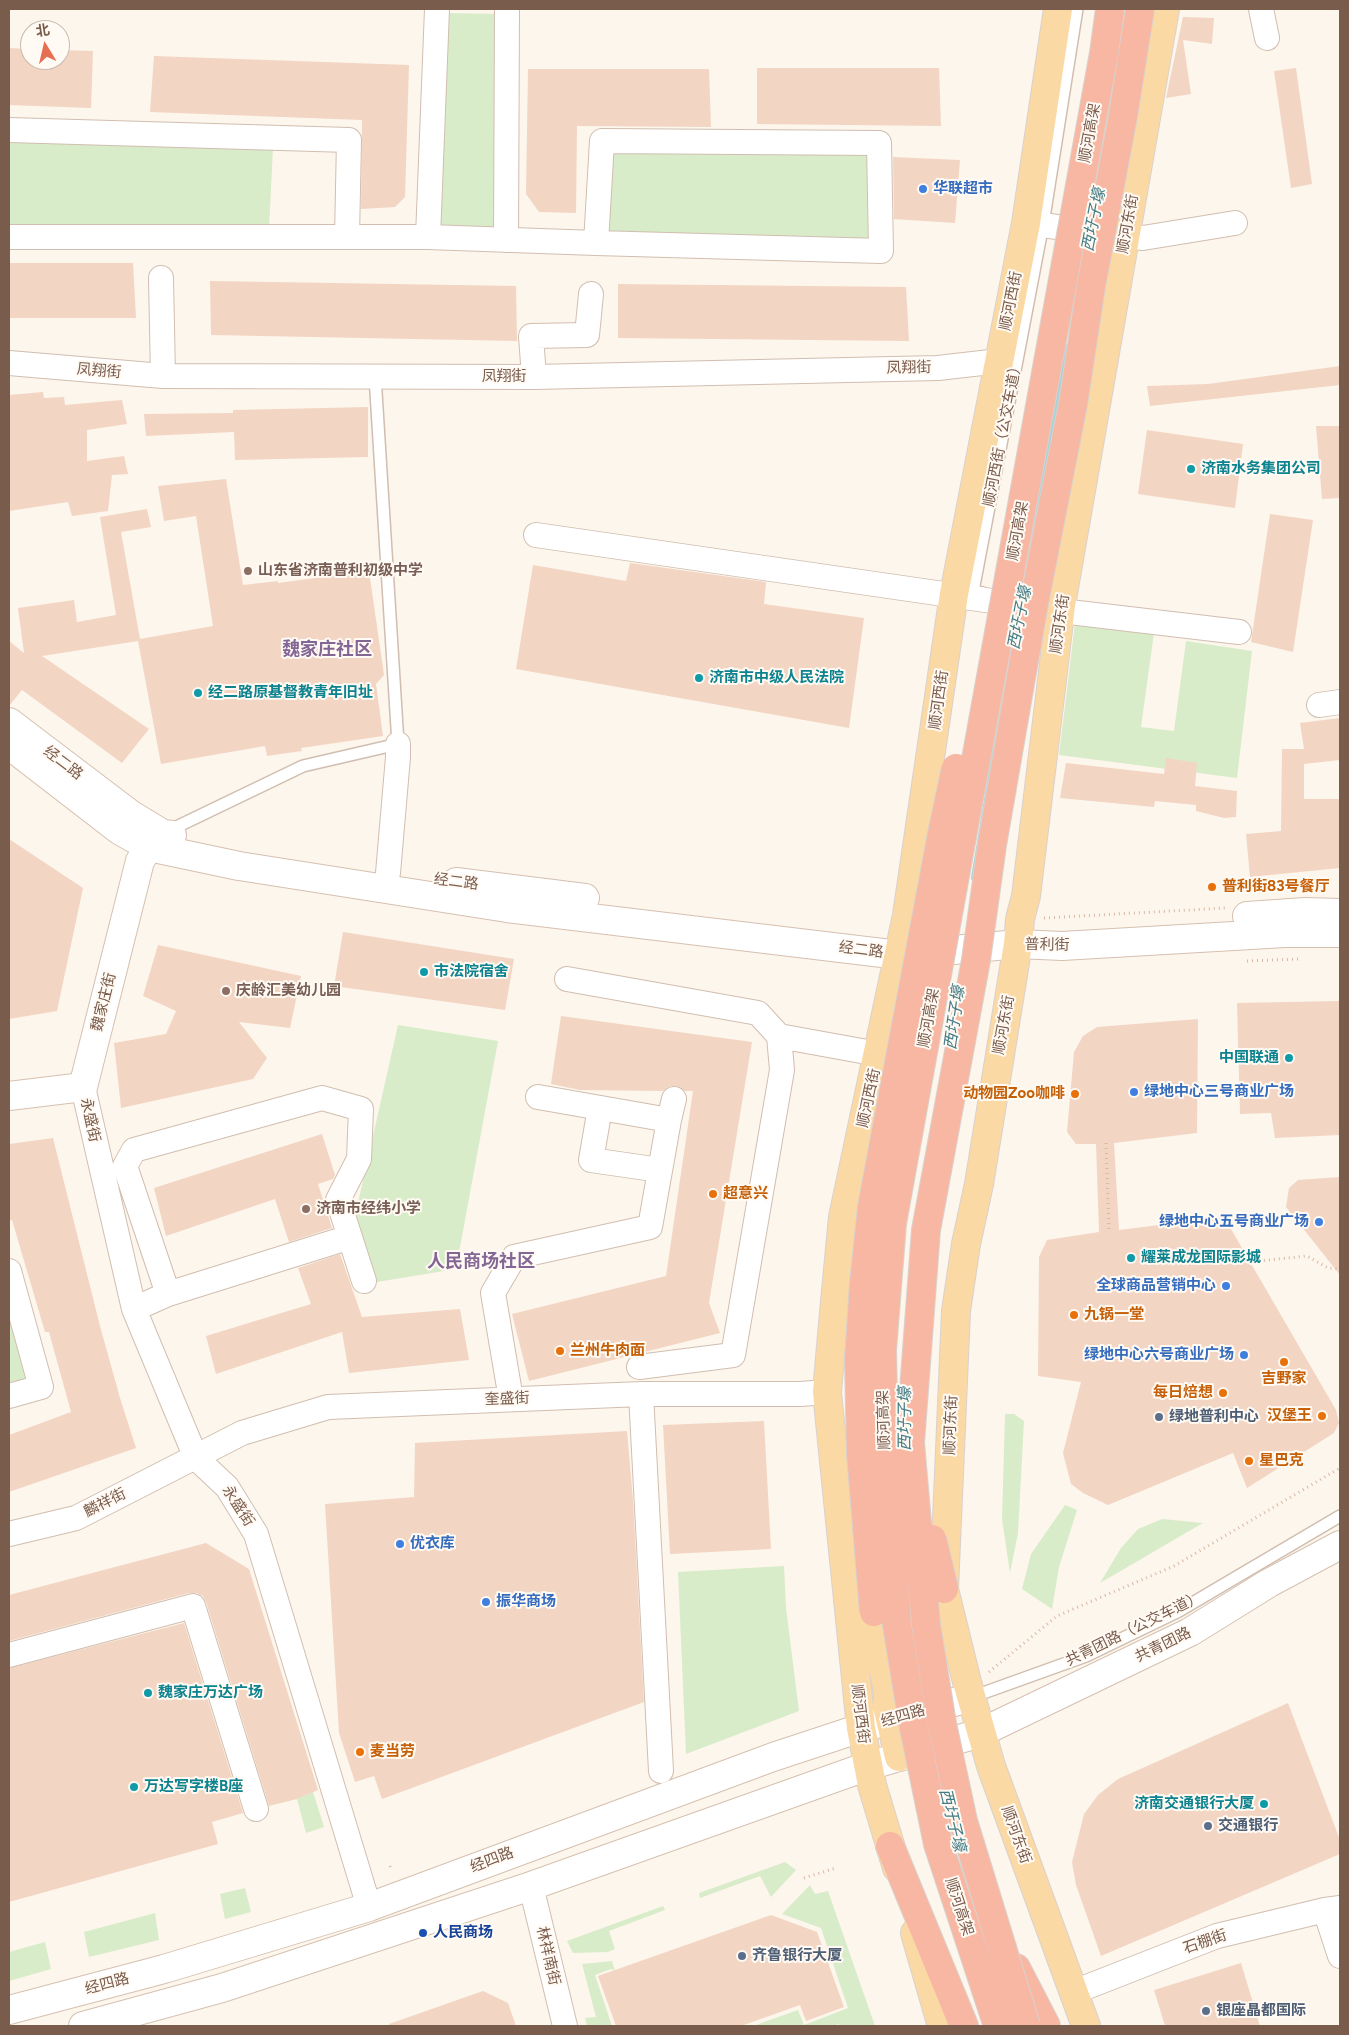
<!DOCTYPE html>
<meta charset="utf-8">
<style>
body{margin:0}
#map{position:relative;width:1349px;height:2035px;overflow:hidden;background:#fdf6ec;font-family:Figtree,"Noto Sans SC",sans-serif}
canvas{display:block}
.frame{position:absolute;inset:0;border:10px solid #7a5c4d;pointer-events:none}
.north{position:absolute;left:20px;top:20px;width:50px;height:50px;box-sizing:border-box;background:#fffaf3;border:1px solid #cabbb1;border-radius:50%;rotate:351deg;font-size:14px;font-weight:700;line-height:20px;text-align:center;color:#7a5c4d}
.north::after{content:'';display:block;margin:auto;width:18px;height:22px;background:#e76f51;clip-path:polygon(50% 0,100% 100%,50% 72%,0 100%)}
</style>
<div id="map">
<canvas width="1349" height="2035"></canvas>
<div class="frame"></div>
<div class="north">北</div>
</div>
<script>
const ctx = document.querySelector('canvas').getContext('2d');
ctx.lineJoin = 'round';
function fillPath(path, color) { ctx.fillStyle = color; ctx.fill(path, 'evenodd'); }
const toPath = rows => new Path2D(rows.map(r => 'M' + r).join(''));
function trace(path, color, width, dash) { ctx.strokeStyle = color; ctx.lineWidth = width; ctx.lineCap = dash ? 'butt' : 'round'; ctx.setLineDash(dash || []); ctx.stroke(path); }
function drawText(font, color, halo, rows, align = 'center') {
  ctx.font = font + ' Figtree,"Noto Sans SC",sans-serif'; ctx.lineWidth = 4; ctx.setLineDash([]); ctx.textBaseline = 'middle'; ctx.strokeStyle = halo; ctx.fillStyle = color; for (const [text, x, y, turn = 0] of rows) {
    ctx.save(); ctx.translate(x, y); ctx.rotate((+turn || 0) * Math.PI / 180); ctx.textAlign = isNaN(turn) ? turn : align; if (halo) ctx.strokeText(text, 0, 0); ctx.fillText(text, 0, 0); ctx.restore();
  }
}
const green = toPath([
 [445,13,502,14,495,229,440,226],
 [9,139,273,148,269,229,9,229],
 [613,153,867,154,868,242,605,234],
 [1075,623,1154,633,1141,727,1174,731,1186,641,1252,651,1237,778,1059,755],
 [398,1025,498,1041,456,1269,377,1282,355,1216],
 [9,1303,31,1380,9,1385],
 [1005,1414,1014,1414,1024,1421,1018,1533,1010,1573,1002,1519],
 [1065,1505,1077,1510,1059,1567,1052,1609,1022,1589,1031,1554],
 [1162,1519,1203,1523,1100,1583,1121,1548,1138,1529],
 [784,1566,786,1608,799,1711,686,1754,678,1572],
 [313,1792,324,1827,306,1833,297,1799],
 [785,1862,796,1870,771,1897,760,1876,700,1898,699,1893],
 [810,1885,815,1894,828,1891,875,2026,839,2026,839,2024,832,2026,753,2026,798,2010,804,2025,848,2008,821,1928,782,1914],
 [245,1888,251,1912,225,1919,220,1894],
 [663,1906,665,1910,609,1931,615,1949,608,1952,573,1953,567,1941],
 [155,1913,159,1940,89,1957,84,1932],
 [45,1942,51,1969,9,1981,9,1952],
 [612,1961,615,1971,611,1969,595,1975,612,2026,587,2026,585,2018,596,2017,582,1964]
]);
const stream = toPath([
 [1031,546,1068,347],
 [974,878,1011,654],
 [910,1600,911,1630,920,1675],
 [988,1949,999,1985]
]);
const building = toPath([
 [1183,17,1214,18,1212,44,1183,40,1191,94,1166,98],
 [9,48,30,49,30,60,60,60,60,50,93,51,91,108,9,105],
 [154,56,409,65,405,197,395,207,361,209,362,120,150,112],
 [757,68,939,68,941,126,757,124],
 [1296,68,1312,184,1291,188,1274,71],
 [528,69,709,69,711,127,577,126,576,213,539,212,526,194],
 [893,157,960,160,955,223,894,219],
 [9,263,133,263,136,318,9,318],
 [210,281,516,286,517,341,211,335],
 [618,284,906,287,909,341,618,338],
 [1340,366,1340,385,1150,406,1147,386,1208,384],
 [43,392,44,398,64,397,65,405,122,400,127,424,87,430,87,461,124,456,128,474,112,475,108,511,72,516,68,502,9,511,9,395],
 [368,407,368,457,235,460,234,432,146,436,144,414,233,413,233,410],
 [1316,426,1340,426,1340,498,1322,499],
 [1147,430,1243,444,1235,508,1138,494],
 [226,479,243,585,278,581,278,583,369,571,384,675,376,684,383,736,301,748,302,751,267,756,265,746,161,764,138,641,42,656,149,729,122,763,22,690,9,706,9,641,24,653,18,608,74,600,77,622,116,615,100,517,147,509,151,527,121,532,140,639,213,626,196,516,164,521,158,486],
 [1270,514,1313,520,1293,652,1251,642],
 [630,563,766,582,764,604,864,618,849,728,516,669,533,565,626,581],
 [1340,718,1340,760,1304,764,1304,799,1340,799,1340,868,1250,877,1246,834,1281,831,1282,749,1304,749,1300,723],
 [1166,758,1197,763,1195,786,1237,791,1236,817,1224,818,1196,811,1196,805,1155,801,1154,807,1060,798,1066,763,1164,774],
 [9,839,83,888,57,1011,9,1019],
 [343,932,514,959,505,1010,334,986],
 [158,945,301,976,290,1028,239,1022,267,1058,253,1079,121,1108,114,1043,166,1034,176,1011,143,996],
 [1340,1001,1340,1135,1275,1138,1271,1113,1240,1114,1237,1003],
 [561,1016,752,1042,709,1303,720,1333,529,1381,512,1314,666,1276,693,1091,685,1091,677,1086,670,1086,663,1091,580,1090,551,1084],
 [1198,1019,1197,1133,1114,1143,1119,1230,1224,1217,1336,1410,1339,1423,1334,1433,1247,1488,1233,1453,1108,1505,1083,1493,1071,1484,1063,1453,1081,1382,1038,1376,1039,1257,1047,1240,1099,1232,1096,1144,1076,1144,1067,1132,1074,1052,1083,1036,1097,1027],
 [322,1134,335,1175,333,1179,318,1184,332,1228,289,1242,275,1199,166,1236,154,1188],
 [53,1138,100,1326,120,1398,136,1448,9,1492,9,1435,71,1412,49,1332,45,1332,12,1220,9,1221,9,1144],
 [1340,1177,1340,1275,1286,1207,1289,1188,1298,1180],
 [340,1254,362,1317,460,1309,469,1360,349,1373,342,1332,216,1374,206,1336,311,1304,298,1268],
 [764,1421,771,1549,670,1554,663,1425],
 [627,1431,633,1500,644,1702,382,1799,374,1776,355,1782,339,1733,325,1504,414,1497,415,1443],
 [206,1543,249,1569,318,1790,297,1799,269,1806,206,1602,203,1596,197,1593,189,1593,9,1641,9,1595],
 [184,1623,243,1813,212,1822,218,1844,9,1902,9,1668],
 [1288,1703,1340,1840,1340,1854,1101,1956,1076,1885,1072,1862,1084,1814,1098,1795,1118,1779],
 [771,1915,817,1932,844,2007,806,2021,800,2005,741,2026,616,2026,598,1976],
 [1241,1963,1260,2026,1165,2026,1154,1990],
 [483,1991,508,2003,516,2026,389,2026,389,2024]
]);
const path = toPath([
 [1044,918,1225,908],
 [1247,961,1300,959],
 [1106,1143,1109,1231],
 [1249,1262,1307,1256,1328,1268,1340,1269],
 [989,1672,1057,1616,1174,1566,1340,1468],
 [390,1866,391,1869],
 [804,1878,836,1868]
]);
const lane = toPath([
 [983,593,973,591,1043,224,1077,9],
 [168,831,303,766,398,744,375,376],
 [972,1697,1086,1656,1179,1611,1340,1516]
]);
const street = toPath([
 [1261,9,1267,38],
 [9,130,349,140,347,237],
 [1026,223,1143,238,1235,223],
 [9,237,428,237,596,243,881,251,879,143,602,141,596,243],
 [428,237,437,9],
 [506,240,507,9],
 [161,278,163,376],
 [9,363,163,376,534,377,938,368,999,361],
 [534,377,531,336,587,335,591,294],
 [536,535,1061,611,1239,632],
 [1319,705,1340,702],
 [388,873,398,757,398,744],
 [567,979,758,1013,779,1036,782,1070,733,1355,639,1367],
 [779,1036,878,1054],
 [83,1087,134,1309,196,1458,227,1487,256,1534,369,1907],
 [600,1108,591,1160,660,1170],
 [669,1120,674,1099],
 [9,1271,41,1387,9,1396],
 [168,1294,125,1166,134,1150,322,1098,361,1109,359,1159,338,1200,364,1281],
 [134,1309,168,1294,350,1237],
 [641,1394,661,1771],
 [511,1399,493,1293,514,1257,650,1227,669,1120,538,1097],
 [9,1534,76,1518,242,1433,328,1407,641,1394,800,1394,827,1392],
 [9,1655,193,1606,256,1809],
 [531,1886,565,2026],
 [1325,1910,1340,1956],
 [1074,1992,1217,1936,1325,1910,1340,1908]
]);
const secondary = toPath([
 [9,722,130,814,163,834,172,835],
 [9,745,119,830,149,847,239,866,507,908,899,955,1018,944,1062,946,1285,933,1340,933],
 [456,882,585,898],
 [1247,916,1305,912,1340,913],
 [9,1096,83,1087,140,861,149,847],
 [9,2010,164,1969,369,1907,773,1757,861,1728,972,1697],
 [83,2026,222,1988,531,1886,868,1766,980,1733,1190,1632,1269,1583,1340,1545]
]);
const primary = toPath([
 [869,1589,888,1693,887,1706,899,1757],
 [897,1868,872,1785,861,1728,827,1392,834,1312,843,1217,907,915,954,594,1026,223,1058,9],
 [915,1933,942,2026],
 [1086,2026,991,1766,967,1682,944,1589,956,1311,966,1244,979,1184,1018,944,1020,919,1026,896,1061,605,1165,9]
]);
const highway = toPath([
 [890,1846,964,2026],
 [1016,1968,1046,2026]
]);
const highwayBridge = toPath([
 [932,1539,944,1589],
 [874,1612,861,1453,859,1360,864,1283,872,1207,942,834,956,768],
 [998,2026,938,1844,914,1728,897,1625,884,1442,882,1350,892,1223,1104,53,1110,9],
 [1026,2026,963,1821,942,1724,926,1625,910,1443,926,1230,976,960,992,845,1034,603,1073,404,1091,286,1123,116,1140,9]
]);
const markers = [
 [923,189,5,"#3f7fe0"],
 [1191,469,5,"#0f9aa8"],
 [248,571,5,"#8d6e63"],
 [699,678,5,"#0f9aa8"],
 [198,693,5,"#0f9aa8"],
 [1212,887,5,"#e8710a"],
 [424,972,5,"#0f9aa8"],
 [226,991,5,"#8d6e63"],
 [1289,1058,5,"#0f9aa8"],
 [1134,1092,5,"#3f7fe0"],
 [1075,1094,5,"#e8710a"],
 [713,1194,5,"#e8710a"],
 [306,1209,5,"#8d6e63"],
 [1319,1222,5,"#3f7fe0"],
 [1131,1258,5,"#0f9aa8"],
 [1226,1286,5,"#3f7fe0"],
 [1074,1315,5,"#e8710a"],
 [560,1351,5,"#e8710a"],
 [1244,1355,5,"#3f7fe0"],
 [1284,1362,5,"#e8710a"],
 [1223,1393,5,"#e8710a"],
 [1322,1416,5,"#e8710a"],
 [1159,1417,5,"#5c6f8a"],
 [1249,1461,5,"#e8710a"],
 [400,1544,5,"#3f7fe0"],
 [486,1602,5,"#3f7fe0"],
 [148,1693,5,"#0f9aa8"],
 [360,1752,5,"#e8710a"],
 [134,1787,5,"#0f9aa8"],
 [1264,1804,5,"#0f9aa8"],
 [1208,1826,5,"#5c6f8a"],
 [423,1933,5,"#1a4fb4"],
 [742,1956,5,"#5c6f8a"],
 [1206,2011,5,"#5c6f8a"]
];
const streetNames = [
 ["顺河高架",1090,133,-80],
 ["顺河东街",1128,224,-80],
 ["顺河西街",1011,301,-79],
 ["凤翔街",909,368,-1],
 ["凤翔街",99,371,5],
 ["凤翔街",504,377],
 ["顺河西街（公交车道）",1003,433,-79],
 ["顺河高架",1018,531,-80],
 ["顺河东街",1060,624,-82],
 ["顺河西街",939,700,-82],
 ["经二路",63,763,37],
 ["经二路",456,882,7],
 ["普利街",1047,945,1],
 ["经二路",861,950,7],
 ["魏家庄街",104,1002,-76],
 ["顺河高架",929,1018,-80],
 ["顺河东街",1004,1025,-80],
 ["顺河西街",869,1098,-78],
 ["永盛街",90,1120,78],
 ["奎盛街",507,1399,-2],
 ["顺河高架",884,1420,-92],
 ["顺河东街",951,1425,-88],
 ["麟祥街",105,1503,-27],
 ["永盛街",238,1506,57],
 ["共青团路（公交车道）",1134,1629,-26],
 ["共青团路",1163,1645,-26],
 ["顺河西街",860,1714,83],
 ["经四路",903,1716,-16],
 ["顺河东街",1016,1835,70],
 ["经四路",492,1860,-21],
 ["顺河高架",959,1907,72],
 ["石棚街",1205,1942,-19],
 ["林祥南街",548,1956,77],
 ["经四路",107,1984,-15]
];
const shopNames = [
 ["华联超市",933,189],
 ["绿地中心三号商业广场",1144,1092],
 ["绿地中心五号商业广场",1309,1222,"right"],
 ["全球商品营销中心",1216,1286,"right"],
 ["绿地中心六号商业广场",1234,1355,"right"],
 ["优衣库",410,1544],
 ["振华商场",496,1602]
];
const cultureNames = [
 ["济南水务集团公司",1201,469],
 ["济南市中级人民法院",709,678],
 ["经二路原基督教青年旧址",208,693],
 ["市法院宿舍",434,972],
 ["中国联通",1279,1058,"right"],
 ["耀莱成龙国际影城",1141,1258],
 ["魏家庄万达广场",158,1693],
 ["万达写字楼B座",144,1787],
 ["济南交通银行大厦",1254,1804,"right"]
];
const educationNames = [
 ["山东省济南普利初级中学",258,571],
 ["庆龄汇美幼儿园",236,991],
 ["济南市经纬小学",316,1209]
];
const foodNames = [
 ["普利街83号餐厅",1222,887],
 ["动物园Zoo咖啡",1065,1094,"right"],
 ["超意兴",723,1194],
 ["九锅一堂",1084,1315],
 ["兰州牛肉面",570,1351],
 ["吉野家",1284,1379,"center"],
 ["每日焙想",1213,1393,"right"],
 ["汉堡王",1312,1416,"right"],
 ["星巴克",1259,1461],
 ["麦当劳",370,1752]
];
const serviceNames = [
 ["绿地普利中心",1169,1417],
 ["交通银行",1218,1826],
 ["齐鲁银行大厦",752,1956],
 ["银座晶都国际",1216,2011]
];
const transitNames = [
 ["人民商场",433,1933]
];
const waterNames = [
 ["西圩子壕",1094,220,-79],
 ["西圩子壕",1020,618,-79],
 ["西圩子壕",955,1018,-82],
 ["西圩子壕",905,1419,-90],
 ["西圩子壕",952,1820,76]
];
const quarterNames = [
 ["魏家庄社区",327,650],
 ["人民商场社区",481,1262]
];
fillPath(green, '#d8ecc9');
trace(stream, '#a5d3da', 6);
fillPath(building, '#f3d5c3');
trace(lane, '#d1beb0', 14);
trace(street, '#d1beb0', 26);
trace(secondary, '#d6c0b0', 30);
trace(primary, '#dad1cd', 30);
trace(highway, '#dad1cd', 30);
trace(path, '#d9b8a5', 3, [1, 4]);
trace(lane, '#fff', 11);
trace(street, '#fff', 24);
trace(secondary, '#fff', 28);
trace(primary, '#fbd9a5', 28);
trace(highway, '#f7b7a3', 28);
trace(highwayBridge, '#dad1cd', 30, []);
trace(highwayBridge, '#f7b7a3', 28);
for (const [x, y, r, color] of markers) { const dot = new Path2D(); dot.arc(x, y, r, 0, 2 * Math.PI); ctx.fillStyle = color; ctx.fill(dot); trace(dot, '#fffaf3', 2); }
drawText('15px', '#7a5c4d', '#fffaf3', streetNames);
drawText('bold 15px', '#366cbe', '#fffaf3', shopNames, 'left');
drawText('bold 15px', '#0d838f', '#fffaf3', cultureNames, 'left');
drawText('bold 15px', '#785e54', '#fffaf3', educationNames, 'left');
drawText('bold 15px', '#c56008', '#fffaf3', foodNames, 'left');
drawText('bold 15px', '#4e5e75', '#fffaf3', serviceNames, 'left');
drawText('bold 15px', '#164399', '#fffaf3', transitNames, 'left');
drawText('italic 16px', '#437c86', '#fffaf3', waterNames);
drawText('bold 18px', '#846695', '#fffaf3', quarterNames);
</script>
